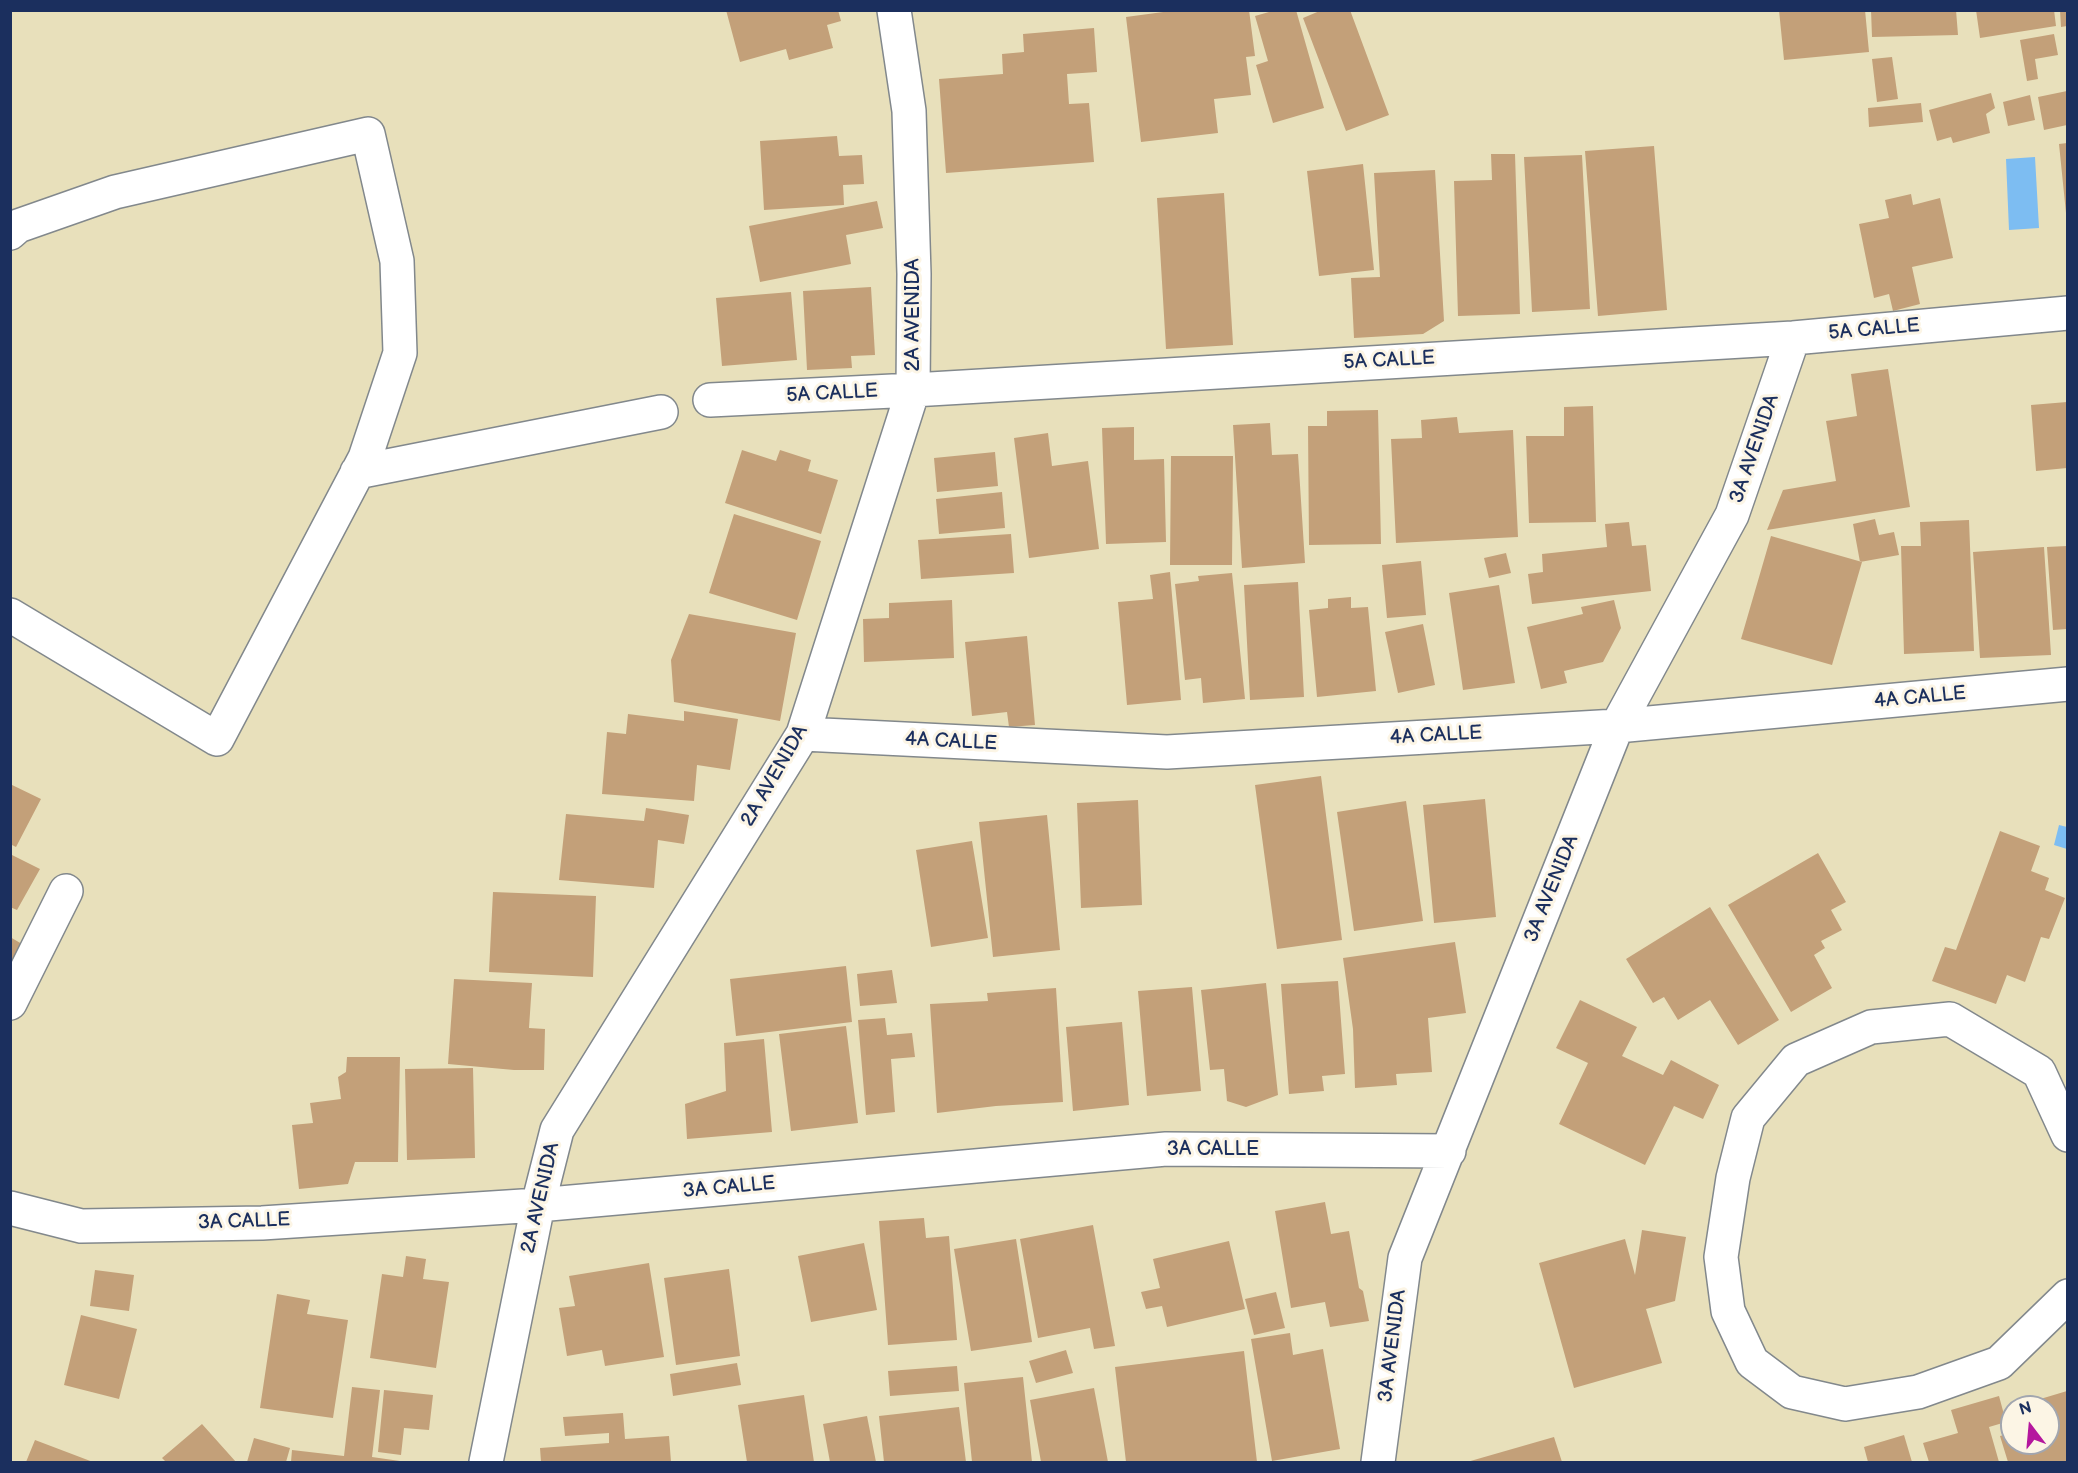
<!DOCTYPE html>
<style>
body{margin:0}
#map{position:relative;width:2078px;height:1473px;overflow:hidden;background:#e8e0bb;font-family:"Balsamiq Sans",sans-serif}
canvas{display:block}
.frame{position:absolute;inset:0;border:12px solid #1b2f5e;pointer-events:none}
.north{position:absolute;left:2000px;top:1395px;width:60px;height:60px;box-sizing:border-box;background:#fcf5e5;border:2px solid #a2a6af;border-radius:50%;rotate:344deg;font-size:16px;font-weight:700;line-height:24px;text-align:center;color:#1b2f5e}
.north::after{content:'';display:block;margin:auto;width:21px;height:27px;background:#b5179e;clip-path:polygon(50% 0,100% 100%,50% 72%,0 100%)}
</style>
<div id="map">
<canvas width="2078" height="1473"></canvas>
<div class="frame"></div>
<div class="north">N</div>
</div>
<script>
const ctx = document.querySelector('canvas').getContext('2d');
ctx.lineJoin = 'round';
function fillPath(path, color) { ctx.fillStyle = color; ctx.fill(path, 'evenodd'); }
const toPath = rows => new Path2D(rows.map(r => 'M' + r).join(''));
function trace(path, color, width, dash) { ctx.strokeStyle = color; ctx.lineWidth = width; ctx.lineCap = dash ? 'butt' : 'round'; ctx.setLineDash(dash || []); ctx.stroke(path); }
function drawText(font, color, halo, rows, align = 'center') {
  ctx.font = font + ' "Balsamiq Sans",sans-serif'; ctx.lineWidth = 6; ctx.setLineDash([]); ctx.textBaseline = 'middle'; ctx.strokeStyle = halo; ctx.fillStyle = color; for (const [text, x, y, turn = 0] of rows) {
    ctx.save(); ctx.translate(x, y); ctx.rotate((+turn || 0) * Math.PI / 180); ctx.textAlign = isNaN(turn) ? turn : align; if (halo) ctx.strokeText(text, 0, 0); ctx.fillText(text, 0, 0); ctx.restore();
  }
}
const water = toPath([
 [2035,157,2039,228,2009,230,2006,159],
 [2059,825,2067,827,2067,849,2054,845]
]);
const building = toPath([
 [726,10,838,10,841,21,827,25,833,48,789,60,786,49,740,62],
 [1178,10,1249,10,1255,56,1246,57,1251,95,1214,99,1218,133,1141,142,1126,17],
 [1276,10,1296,10,1324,108,1273,123,1256,65,1268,61,1255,16],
 [1322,10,1350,10,1389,115,1346,131,1303,18],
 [1779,10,1865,10,1869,52,1784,60],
 [1871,10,1956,10,1958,35,1872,37],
 [1976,10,2054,10,2056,26,1980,38],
 [2060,10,2067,10,2067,26,2061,27],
 [1094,28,1097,72,1067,74,1069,104,1089,103,1094,162,946,173,939,79,1003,74,1002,54,1024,52,1023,34],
 [2054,34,2058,55,2035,59,2038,79,2027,81,2020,40],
 [1892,57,1898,99,1877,102,1872,59],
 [2067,91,2067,125,2044,130,2038,97],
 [1991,93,1995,108,1986,114,1990,133,1953,143,1951,137,1937,141,1929,110],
 [2030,95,2035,120,2008,126,2003,102],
 [1921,103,1923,122,1869,127,1868,108],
 [837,136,839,156,862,155,864,184,843,185,844,205,764,210,760,141],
 [2067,143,2067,213,2066,213,2059,144],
 [1654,146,1667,310,1598,316,1585,151],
 [1491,154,1515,154,1520,314,1458,316,1454,181,1492,180],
 [1582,155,1590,309,1532,312,1524,157],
 [1363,164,1374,270,1319,276,1307,171],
 [1435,170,1444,321,1423,334,1354,338,1351,278,1380,277,1374,173],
 [1224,193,1233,345,1166,349,1157,198],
 [1911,194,1913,205,1940,198,1953,258,1912,267,1920,304,1893,311,1889,294,1874,298,1859,224,1889,218,1885,200],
 [877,201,883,228,846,235,851,264,760,282,749,226],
 [871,287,875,355,851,356,852,368,807,370,803,291],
 [791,292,797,360,722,366,716,298],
 [1888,369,1910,507,1767,530,1783,490,1836,481,1826,421,1857,416,1851,374],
 [2067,402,2067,468,2036,471,2031,405],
 [1593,406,1596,522,1529,523,1526,436,1564,436,1564,407],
 [1378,410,1381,544,1309,545,1308,426,1327,426,1327,411],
 [1457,417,1459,433,1513,430,1518,537,1396,543,1391,439,1422,438,1421,420],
 [1270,423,1272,455,1298,454,1305,563,1242,568,1233,425],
 [1134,427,1134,460,1164,459,1166,542,1106,544,1102,428],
 [1048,433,1052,466,1088,461,1099,549,1029,558,1014,438],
 [742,450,776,461,780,450,811,460,808,471,838,480,821,534,725,503],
 [995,452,998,486,937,492,934,458],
 [1171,456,1233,456,1232,565,1170,565],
 [1002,492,1005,528,939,534,936,499],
 [734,514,821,541,797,620,709,593],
 [1875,519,1879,535,1894,532,1899,555,1860,562,1853,524],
 [1969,520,1974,651,1904,654,1901,546,1921,546,1920,522],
 [1629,522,1632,546,1646,545,1651,591,1532,604,1528,574,1543,572,1542,554,1607,547,1605,524],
 [1011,534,1014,573,921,579,918,540],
 [1771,536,1862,562,1832,665,1741,639],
 [2067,546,2067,629,2053,630,2047,547],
 [2044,547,2051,655,1980,658,1973,552],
 [1506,553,1511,573,1489,578,1484,558],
 [1421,561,1426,615,1387,618,1382,565],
 [1170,572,1181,700,1127,705,1118,602,1153,599,1150,575],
 [1232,573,1245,699,1203,703,1201,678,1185,680,1175,584,1199,581,1198,576],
 [1298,582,1304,697,1250,700,1244,585],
 [1499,585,1515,683,1463,690,1449,593],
 [1351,597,1351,608,1368,607,1376,691,1317,697,1309,610,1328,608,1328,599],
 [952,600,954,658,864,662,863,619,889,618,889,603],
 [1614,600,1621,628,1603,662,1564,671,1567,683,1541,689,1527,627,1583,614,1581,607],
 [689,614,796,633,780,721,674,702,671,660],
 [1423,624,1435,685,1398,693,1385,632],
 [1027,636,1035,725,1009,727,1007,712,972,716,965,642],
 [684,711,738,719,730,770,697,765,694,801,602,794,607,732,626,734,628,714,684,721],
 [1321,776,1342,940,1277,949,1255,785],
 [10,784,41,799,16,847,10,844],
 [1485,799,1496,917,1434,923,1423,805],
 [1138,800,1142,905,1081,908,1077,803],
 [1406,801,1423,921,1354,931,1337,812],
 [646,808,689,815,684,844,658,840,654,888,559,880,566,814,644,821],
 [1047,815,1060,950,993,957,979,822],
 [2000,831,2040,846,2031,871,2049,878,2045,890,2065,898,2049,939,2041,937,2025,982,2007,975,1996,1004,1932,981,1945,947,1956,950],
 [972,841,988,938,931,947,916,850],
 [1818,853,1846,902,1831,910,1842,930,1821,941,1825,948,1814,955,1832,988,1791,1012,1728,905],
 [10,854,40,869,17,910,10,907],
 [493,892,596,896,593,977,489,972],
 [1710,907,1779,1020,1738,1045,1710,1000,1678,1020,1664,997,1653,1003,1626,959],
 [10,937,34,951,10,980],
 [1455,942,1466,1013,1428,1018,1432,1072,1396,1074,1397,1085,1355,1088,1353,1029,1343,958],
 [846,966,852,1022,736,1036,730,979],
 [892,970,897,1003,860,1006,857,974],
 [454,979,532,983,529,1028,545,1029,544,1070,514,1070,448,1064],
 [1338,981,1345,1074,1322,1076,1324,1091,1289,1094,1281,984],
 [1266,983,1278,1095,1246,1107,1227,1101,1224,1069,1210,1070,1201,990],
 [1192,987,1201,1091,1147,1096,1138,991],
 [1056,988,1063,1102,996,1106,937,1113,930,1004,988,1001,987,993],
 [1580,1000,1637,1027,1622,1056,1663,1075,1671,1060,1719,1085,1703,1119,1674,1106,1645,1165,1559,1124,1588,1063,1556,1048],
 [885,1018,887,1035,912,1033,915,1057,891,1059,895,1112,866,1115,858,1020],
 [1122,1022,1129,1105,1073,1111,1066,1027],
 [846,1026,858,1123,791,1131,779,1034],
 [764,1039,772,1132,687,1139,685,1104,726,1091,724,1043],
 [347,1057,400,1057,398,1162,355,1162,348,1184,299,1189,292,1125,313,1123,310,1103,341,1099,338,1077,346,1072],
 [473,1068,475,1158,407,1160,405,1069],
 [1325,1202,1331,1234,1349,1231,1359,1288,1363,1291,1369,1321,1330,1327,1325,1302,1291,1308,1275,1211],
 [924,1218,926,1238,949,1236,957,1340,888,1345,879,1221],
 [1093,1225,1115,1346,1094,1349,1090,1328,1038,1338,1020,1239],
 [1642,1230,1686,1237,1675,1301,1646,1309,1662,1363,1574,1388,1539,1263,1625,1239,1635,1275],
 [1016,1239,1032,1342,971,1351,954,1249],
 [1229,1241,1245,1309,1167,1327,1162,1306,1146,1309,1141,1292,1160,1288,1153,1259],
 [864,1243,877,1310,811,1322,798,1256],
 [406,1256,426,1259,423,1279,449,1282,436,1368,370,1358,382,1274,403,1277],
 [649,1263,664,1357,605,1366,602,1350,567,1356,559,1308,575,1306,569,1276],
 [729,1269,740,1356,676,1365,664,1278],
 [95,1270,134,1275,129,1311,90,1306],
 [1276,1292,1285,1328,1254,1335,1245,1299],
 [277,1294,310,1300,307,1314,348,1320,333,1418,260,1408],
 [81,1315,137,1329,119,1399,64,1385],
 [1290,1333,1293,1355,1323,1349,1340,1449,1272,1461,1251,1339],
 [1066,1350,1073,1373,1036,1383,1029,1361],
 [1244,1351,1257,1462,1126,1462,1115,1367],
 [737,1363,741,1385,673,1396,670,1374],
 [957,1366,959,1391,890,1396,888,1371],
 [1023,1377,1032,1462,972,1462,964,1383],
 [352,1387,380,1390,372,1457,407,1462,291,1462,292,1450,344,1456],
 [1094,1388,1108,1462,1041,1462,1030,1400],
 [384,1390,433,1395,429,1430,404,1428,401,1455,378,1452],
 [2067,1391,2067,1462,2008,1462,2000,1436,2012,1433,2012,1443,2048,1443,2048,1407,2017,1406],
 [804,1395,814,1462,747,1462,738,1405],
 [1999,1396,2006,1422,1989,1427,1999,1462,1929,1462,1923,1443,1958,1433,1951,1410],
 [959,1407,966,1462,884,1462,879,1416],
 [623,1413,625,1439,669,1436,671,1462,541,1462,540,1448,609,1443,609,1433,565,1436,563,1417],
 [867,1416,876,1462,830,1462,823,1424],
 [202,1424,236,1462,166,1462,162,1458],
 [1904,1435,1912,1462,1868,1462,1864,1447],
 [1554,1437,1562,1462,1467,1462],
 [254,1438,290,1448,286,1462,247,1462],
 [35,1440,93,1462,26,1462]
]);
const minor = toPath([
 [10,233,18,226,115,192,368,134,397,261,400,353,365,458,217,739,10,615],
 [710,400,913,390,1793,338,2068,313],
 [357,472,661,412],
 [803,734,1167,752,1617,726,2068,684],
 [10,1003,66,891],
 [2068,1135,2039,1072,1950,1019,1871,1027,1796,1060,1748,1118,1733,1178,1721,1257,1728,1311,1752,1362,1792,1392,1845,1404,1918,1392,1999,1363,2068,1296],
 [10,1208,81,1226,262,1223,538,1205,1166,1149,1449,1151],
 [486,1462,538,1205,557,1130,803,734,913,390,914,274,909,111,894,10],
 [1378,1462,1405,1258,1617,726,1732,515,1793,338]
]);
const streetNames = [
 ["2A AVENIDA",914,315,-90],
 ["5A CALLE",1874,330,-5],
 ["5A CALLE",1389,361,-3],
 ["5A CALLE",832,394,-3],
 ["3A AVENIDA",1755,449,-71],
 ["4A CALLE",1920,698,-5],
 ["4A CALLE",1436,736,-3],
 ["4A CALLE",951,742,3],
 ["2A AVENIDA",775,776,-60],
 ["3A AVENIDA",1552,889,-68],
 ["3A CALLE",1213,1150],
 ["3A CALLE",729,1188,-5],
 ["2A AVENIDA",541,1198,-77],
 ["3A CALLE",244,1222,-2],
 ["3A AVENIDA",1393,1346,-83]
];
fillPath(water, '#7dbdf2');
fillPath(building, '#c3a079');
trace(minor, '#82888c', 36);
trace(minor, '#fff', 33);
drawText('20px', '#1b2f5e', '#fcf5e5', streetNames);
</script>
